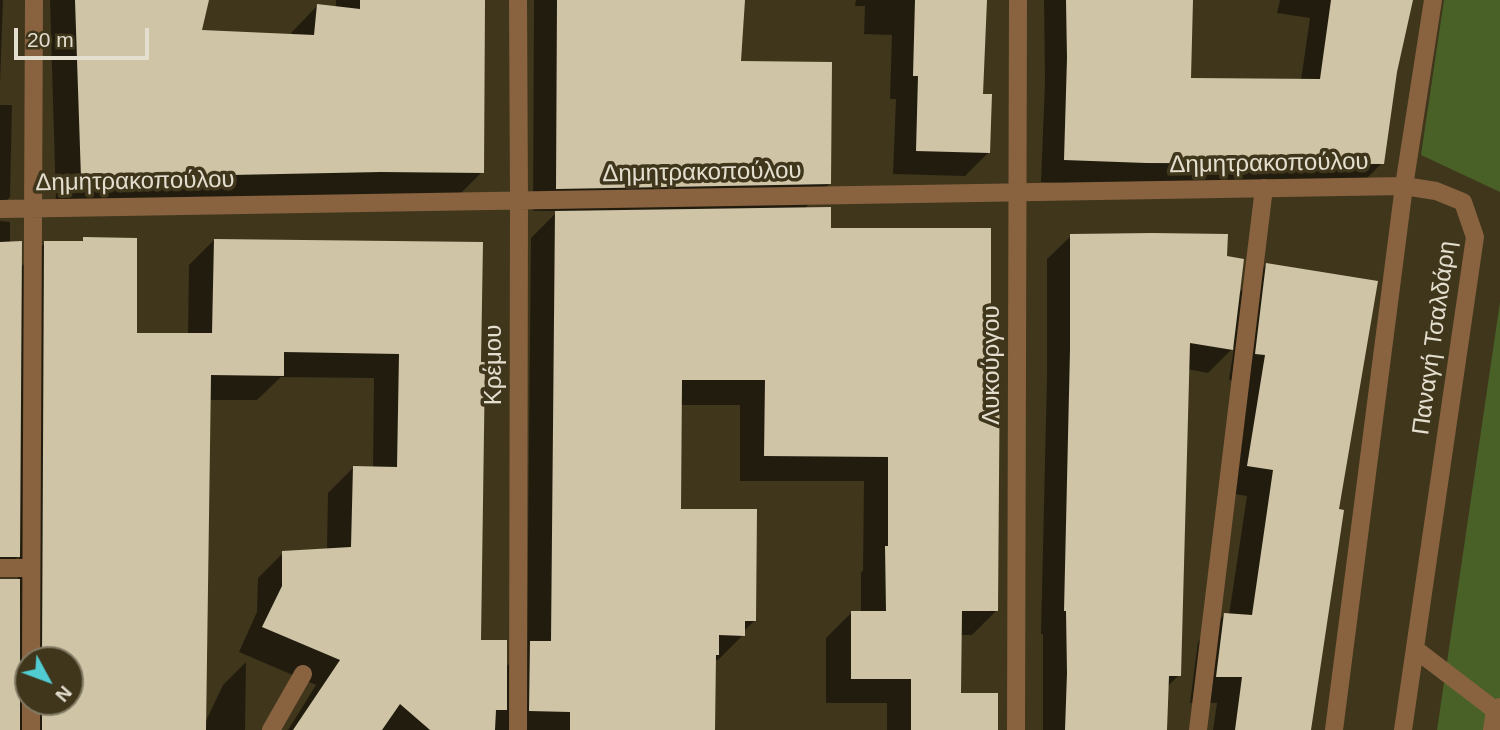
<!DOCTYPE html>
<meta charset="utf-8">
<style>
body{margin:0}
#map{position:relative;width:1500px;height:730px;overflow:hidden;background:#3f361c;font-family:Helvetica,sans-serif}
canvas{display:block}
.north{position:absolute;left:14px;top:646px;width:70px;height:70px;box-sizing:border-box;background:#3f361c;border:2px solid #817964;border-radius:50%;rotate:131deg;font-size:19px;font-weight:700;line-height:28px;text-align:center;color:#e4decf}
.north::after{content:'';display:block;margin:auto;width:24px;height:32px;background:#51ccd2;clip-path:polygon(50% 0,100% 100%,50% 72%,0 100%)}
.scale{position:absolute;left:14px;top:28px;width:135px;height:32px;box-sizing:border-box;border:4px solid #e4decf;border-top:0;padding-left:9px;font-size:21px;line-height:24px;white-space:nowrap;color:#e4decf;-webkit-text-stroke:5px #3f361c;paint-order:stroke}
</style>
<div id="map">
<canvas width="1500" height="730"></canvas>
<div class="north">N</div>
<div class="scale">20 m</div>
</div>
<script>
const ctx = document.querySelector('canvas').getContext('2d');
ctx.lineJoin = 'round';
function fillPath(path, color) { ctx.fillStyle = color; ctx.fill(path, 'evenodd'); }
const toPath = rows => new Path2D(rows.map(r => 'M' + r).join(''));
function trace(path, color, width, dash) { ctx.strokeStyle = color; ctx.lineWidth = width; ctx.lineCap = dash ? 'butt' : 'round'; ctx.setLineDash(dash || []); ctx.stroke(path); }
function drawText(font, color, halo, rows, align = 'center') {
  ctx.font = font + ' Helvetica,sans-serif'; ctx.lineWidth = 7; ctx.setLineDash([]); ctx.textBaseline = 'middle'; ctx.strokeStyle = halo; ctx.fillStyle = color; for (const [text, x, y, turn = 0] of rows) {
    ctx.save(); ctx.translate(x, y); ctx.rotate((+turn || 0) * Math.PI / 180); ctx.textAlign = isNaN(turn) ? turn : align; if (halo) ctx.strokeText(text, 0, 0); ctx.fillText(text, 0, 0); ctx.restore();
  }
}
const green = toPath([
 [1444,0,1500,0,1500,192,1421,155],
 [1500,302,1500,730,1437,730]
]);
const shadow = toPath([
 [0,0,3,0,0,84],
 [50,0,207,0,200,32,291,35,292,32,317,6,336,8,336,0,484,0,482,172,456,198,56,202],
 [534,0,743,0,739,63,830,183,804,209,989,351,997,610,972,635,960,635,959,695,996,730,887,730,887,703,826,703,826,638,851,613,861,613,861,573,863,570,864,481,740,481,740,405,680,405,679,510,755,620,743,632,743,635,718,660,714,660,714,730,288,730,316,685,239,652,257,612,258,578,283,553,327,550,328,493,353,468,373,468,374,378,281,377,257,400,209,400,204,725,223,685,246,662,245,730,0,730,0,580,18,581,19,556,0,574,0,221,10,222,10,243,20,268,45,243,80,243,84,239,135,335,188,335,189,265,214,240,481,243,479,642,505,668,527,646,531,238,558,211,533,211],
 [28,660,70,660,70,702,28,702],
 [856,0,985,0,981,95,989,152,965,176,893,174,896,99,890,99,892,35,864,34,865,6,855,6],
 [1044,0,1192,0,1189,80,1301,80,1310,18,1277,13,1280,0,1411,0,1395,72,1382,163,1359,186,1121,186,1041,182,1045,82],
 [0,105,12,105,10,197,0,207],
 [1071,236,1226,258,1238,294,1267,264,1337,510,1309,730,1213,730,1217,703,1190,703,1198,642,1224,615,1229,615,1247,496,1221,492,1240,382,1229,380,1234,347,1208,373,1187,369,1179,675,1167,687,1166,730,1043,730,1043,634,1041,634,1047,375,1047,259]
]);
const building = toPath([
 [75,0,209,0,202,30,314,35,317,4,360,9,360,0,485,0,484,173,381,172,81,178],
 [557,0,745,0,741,61,832,62,831,184,556,189],
 [915,0,987,0,983,94,992,94,990,153,916,151,918,76,913,76],
 [1066,0,1193,0,1191,78,1320,79,1331,0,1413,0,1397,72,1384,164,1146,163,1064,160,1067,58],
 [831,207,831,228,991,228,991,349,1000,349,998,611,962,611,961,693,998,693,998,730,911,730,911,679,851,679,851,611,886,611,885,546,888,546,888,457,764,456,765,380,682,380,681,509,757,509,756,621,745,621,745,636,719,635,719,655,716,655,715,730,570,730,570,712,529,711,530,641,551,641,555,211],
 [1152,233,1228,234,1227,256,1244,259,1233,350,1190,343,1181,676,1169,676,1167,730,1065,730,1067,673,1066,611,1064,611,1070,350,1070,234],
 [83,237,137,238,137,333,212,333,214,239,483,242,481,362,485,362,481,640,507,640,507,710,496,710,495,730,430,730,400,704,382,730,293,730,340,660,262,627,282,586,282,551,351,547,353,466,397,467,399,354,284,352,284,376,211,375,206,730,42,730,42,702,70,702,70,660,42,660,44,241,83,241],
 [22,241,20,557,0,557,0,242],
 [1266,263,1378,281,1339,509,1344,510,1311,730,1235,730,1242,677,1216,677,1224,613,1252,615,1273,470,1247,466,1265,355,1255,354],
 [0,579,20,579,20,660,22,666,28,671,28,691,22,696,20,701,20,730,0,730]
]);
const lane = toPath([
 [1198,730,1264,188]
]);
const street = toPath([
 [518,0,519,200,518,730],
 [0,209,1404,186,1436,191,1463,202,1475,237,1403,730],
 [0,568,31,568],
 [1415,649,1495,710],
 [31,660,34,0],
 [31,730,31,702],
 [271,730,303,674],
 [1016,730,1018,0],
 [1334,730,1404,186,1433,0],
 [1492,730,1495,710,1500,707]
]);
const streetNames = [
 ["Δημητρακοπούλου",1269,164,-1],
 ["Δημητρακοπούλου",702,173,-1],
 ["Δημητρακοπούλου",135,182,-1],
 ["Παναγή Τσαλδάρη",1435,338,-82],
 ["Κρέμου",494,365,-90],
 ["Λυκούργου",992,365,-90]
];
fillPath(green, '#496127');
fillPath(shadow, '#0007');
fillPath(building, '#cfc4a6');
trace(lane, '#896340', 18);
trace(street, '#896340', 18);
drawText('24px', '#e4decf', '#3f361c', streetNames);
</script>
